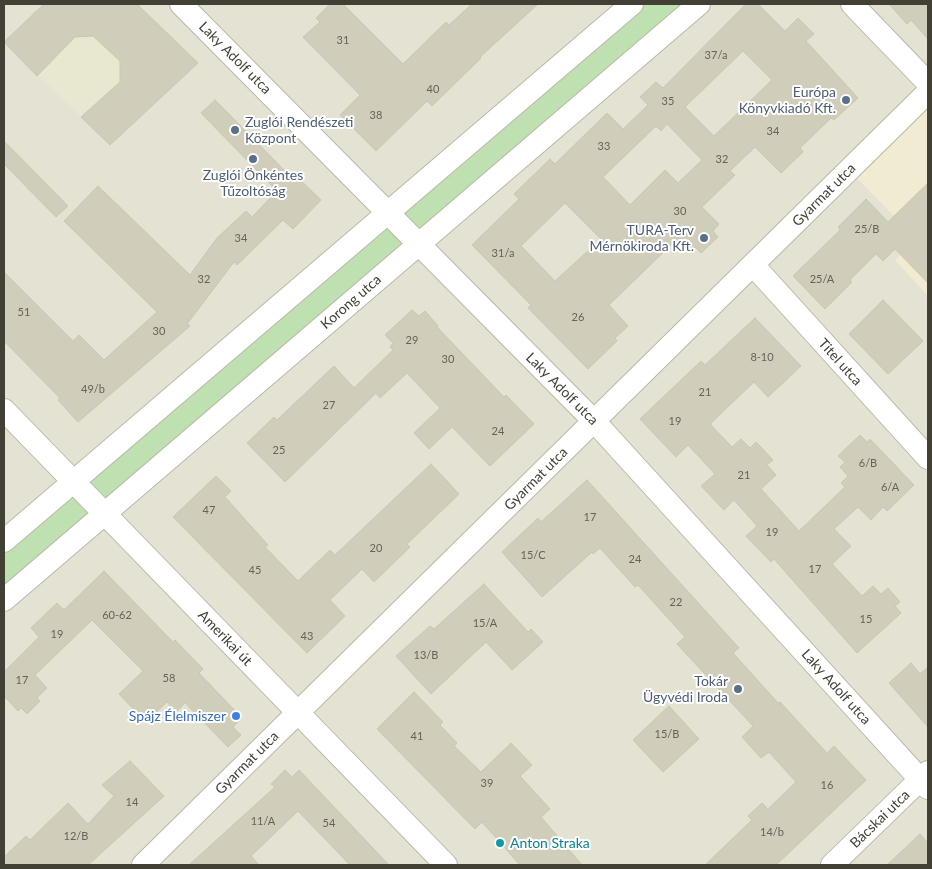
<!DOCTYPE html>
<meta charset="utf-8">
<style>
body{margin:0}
#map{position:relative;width:932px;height:869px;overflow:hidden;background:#f0efe4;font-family:Lato,sans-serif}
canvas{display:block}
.frame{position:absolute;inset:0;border:5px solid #424035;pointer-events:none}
</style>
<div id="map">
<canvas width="932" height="869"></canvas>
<div class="frame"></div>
</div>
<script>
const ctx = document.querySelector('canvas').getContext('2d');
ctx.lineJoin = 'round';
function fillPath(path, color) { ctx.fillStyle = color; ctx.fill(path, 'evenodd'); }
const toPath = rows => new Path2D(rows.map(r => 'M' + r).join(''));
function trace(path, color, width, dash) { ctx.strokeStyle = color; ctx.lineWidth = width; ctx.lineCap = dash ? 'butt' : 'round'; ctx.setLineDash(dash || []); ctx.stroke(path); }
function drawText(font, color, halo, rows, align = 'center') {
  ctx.font = font + ' Lato,sans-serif'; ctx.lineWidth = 4; ctx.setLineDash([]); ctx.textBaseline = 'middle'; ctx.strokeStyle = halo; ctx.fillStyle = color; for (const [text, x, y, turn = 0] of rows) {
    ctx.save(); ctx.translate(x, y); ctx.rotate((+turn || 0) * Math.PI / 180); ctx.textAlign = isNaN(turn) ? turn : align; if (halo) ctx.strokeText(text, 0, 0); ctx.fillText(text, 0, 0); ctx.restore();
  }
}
const residential = toPath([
 [4,4,928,4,928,865,4,865]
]);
const commercial = toPath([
 [928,92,928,296,895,260,917,240,849,170]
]);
const education = toPath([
 [44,4,137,4,198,63,110,145,4,42]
]);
const green = toPath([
 [646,4,684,4,4,589,4,552]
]);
const building = toPath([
 [44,4,137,4,198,63,110,145,81,117,120,82,120,61,93,36,75,37,37,76,4,42,44,4],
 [330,4,343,4,403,64,446,22,449,25,472,4,538,4,480,57,481,58,432,106,427,101,376,151,340,115,360,95,303,37,320,22,316,18,330,4],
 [746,4,758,4,785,31,798,18,814,34,806,41,858,98,834,120,831,118,800,148,803,152,781,173,755,147,730,171,735,175,702,207,719,224,713,231,718,237,701,253,695,247,690,251,687,247,684,250,675,241,609,305,628,326,615,338,617,341,588,369,528,308,531,305,472,245,519,199,514,194,550,159,555,164,607,113,623,129,648,105,640,97,656,82,663,88,746,4],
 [743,51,772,80,714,136,685,107,743,51],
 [667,124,702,160,678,183,665,170,630,205,603,177,656,126,661,131,667,124],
 [565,203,601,239,555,281,521,246,565,203],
 [889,4,928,4,928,39,911,20,907,24,889,4],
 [215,100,291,177,294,174,321,200,293,229,283,220,237,265,234,262,187,324,190,326,78,422,58,400,60,398,4,341,4,272,73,341,79,335,104,360,157,312,64,221,98,186,190,275,217,238,246,211,252,217,277,191,201,113,215,100],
 [4,141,68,206,56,217,4,164,4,141],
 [928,183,928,283,895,249,883,261,876,254,850,280,852,282,825,309,793,276,840,230,838,227,866,199,888,222,928,183],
 [883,300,923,341,888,374,849,334,883,300],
 [412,310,419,316,425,311,438,326,437,327,504,397,506,395,534,424,490,466,452,427,429,449,414,433,440,408,407,373,380,398,376,393,285,482,247,443,274,417,277,420,334,366,354,388,393,350,390,347,393,343,385,335,412,310],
 [755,318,801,366,768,397,754,382,710,424,732,447,741,439,750,448,756,442,773,460,767,465,776,475,761,489,799,531,845,487,841,483,848,476,840,467,845,462,838,456,860,435,867,442,870,439,914,485,887,511,883,507,871,520,858,507,834,529,851,546,832,564,862,596,873,586,881,594,888,588,900,602,895,606,901,613,857,653,774,559,771,562,746,536,757,526,734,500,724,510,701,486,715,474,688,445,676,457,640,419,701,361,705,365,755,318],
 [431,464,459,494,407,544,410,547,374,582,362,569,330,600,345,616,307,653,173,517,216,476,231,491,225,497,268,545,265,547,298,581,330,550,335,555,431,464],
 [587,480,739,648,733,653,778,703,780,702,827,753,834,746,866,780,776,865,705,865,752,820,748,816,762,803,768,809,796,782,769,752,761,758,742,737,753,726,677,644,685,637,638,585,635,587,600,548,593,554,592,552,542,597,502,552,538,518,541,522,587,480],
 [104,571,173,642,175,640,203,669,199,673,242,718,233,727,241,735,228,747,185,703,176,712,167,702,146,722,119,694,143,671,92,620,35,675,47,688,37,698,40,701,27,714,21,708,18,711,4,696,4,672,39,637,31,628,57,603,64,610,104,571],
 [484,584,528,632,531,629,543,642,512,670,486,642,431,694,396,656,430,626,434,629,484,584],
 [911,663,920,674,928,667,928,727,889,683,911,663],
 [414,692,443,722,440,725,457,743,454,746,481,772,511,743,532,765,520,776,550,809,541,817,582,865,520,865,482,822,475,829,377,729,414,692],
 [669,706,699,739,663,772,633,740,669,706],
 [130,761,164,796,88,865,4,865,4,857,26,836,30,840,68,803,88,824,114,796,102,785,130,761],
 [285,770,292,777,299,770,389,865,350,865,298,811,251,856,259,865,189,865,275,787,271,784,285,770],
 [920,834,928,843,928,865,887,865,920,834]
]);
const street = toPath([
 [181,4,594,421,928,788],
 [852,4,928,83],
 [753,265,928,458],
 [4,410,446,865],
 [4,541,632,4],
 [4,600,699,4],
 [143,865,928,92],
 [832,865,928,772]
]);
const markers = [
 [846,100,5,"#5c6f8a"],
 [235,130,5,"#5c6f8a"],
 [253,159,5,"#5c6f8a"],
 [704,238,5,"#5c6f8a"],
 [738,689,5,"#5c6f8a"],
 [236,716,5,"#3f7fe0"],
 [500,843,5,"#0f9aa8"]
];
const numberNames = [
 ["31",343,40],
 ["37/a",716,55],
 ["40",433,89],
 ["35",668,101],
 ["38",376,115],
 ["34",773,131],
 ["33",604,146],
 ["32",722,159],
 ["30",680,211],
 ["25/B",867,229],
 ["34",241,238],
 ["31/a",503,253],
 ["32",204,279],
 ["25/A",822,279],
 ["51",24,312],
 ["26",578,317],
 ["30",159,331],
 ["29",412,340],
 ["8-10",762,357],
 ["30",448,359],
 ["49/b",93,389],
 ["21",705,392],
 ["27",329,405],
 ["19",675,421],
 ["24",498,431],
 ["25",279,450],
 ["6/B",868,463],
 ["21",744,475],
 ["6/A",890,487],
 ["47",209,510],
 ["17",590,517],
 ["19",772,532],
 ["20",376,548],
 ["15/C",533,555],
 ["24",635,559],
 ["17",815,569],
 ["45",255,570],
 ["22",676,602],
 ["60-62",117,615],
 ["15",866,619],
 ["15/A",485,623],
 ["19",57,634],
 ["43",307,636],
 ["13/B",426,655],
 ["58",169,678],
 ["17",22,680],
 ["15/B",667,734],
 ["41",417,736],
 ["39",487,783],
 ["16",827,785],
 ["14",132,802],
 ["11/A",263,821],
 ["54",329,823],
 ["14/b",772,832],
 ["12/B",76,836]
];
const streetNames = [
 ["Laky Adolf utca",235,58,45],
 ["Gyarmat utca",824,195,-45],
 ["Korong utca",351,302,-41],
 ["Titel utca",840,362,48],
 ["Laky Adolf utca",562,389,45],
 ["Gyarmat utca",536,479,-45],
 ["Amerikai út",225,638,46],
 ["Laky Adolf utca",836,687,48],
 ["Gyarmat utca",247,763,-45],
 ["Bácskai utca",880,819,-44]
];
const serviceNames = [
 ["Európa",836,92],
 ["Könyvkiadó Kft.",836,108],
 ["Zuglói Rendészeti",245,122,"left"],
 ["Központ",245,138,"left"],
 ["Zuglói Önkéntes",253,175,"center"],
 ["Tűzoltóság",253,191,"center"],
 ["TURA-Terv",694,230],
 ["Mérnökiroda Kft.",694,246],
 ["Tokár",728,681],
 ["Ügyvédi Iroda",728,697]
];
const shopNames = [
 ["Spájz Élelmiszer",226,716]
];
const cultureNames = [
 ["Anton Straka",510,843]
];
fillPath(residential, '#e4e2d3');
fillPath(commercial, '#f1ebd1');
fillPath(education, '#e8e7d0');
fillPath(green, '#bfe1b1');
fillPath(building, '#d0cdbb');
trace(building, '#cac7af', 1);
trace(street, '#bab9a8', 24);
trace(street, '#fff', 22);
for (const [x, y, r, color] of markers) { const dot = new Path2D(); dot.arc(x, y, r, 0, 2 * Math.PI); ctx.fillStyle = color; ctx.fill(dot); trace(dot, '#fff', 2); }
drawText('11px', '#666356', null, numberNames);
drawText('14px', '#424035', '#fff', streetNames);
drawText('14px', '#4e5e75', '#fff', serviceNames, 'right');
drawText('14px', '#366cbe', '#fff', shopNames, 'right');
drawText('14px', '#0d838f', '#fff', cultureNames, 'left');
</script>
